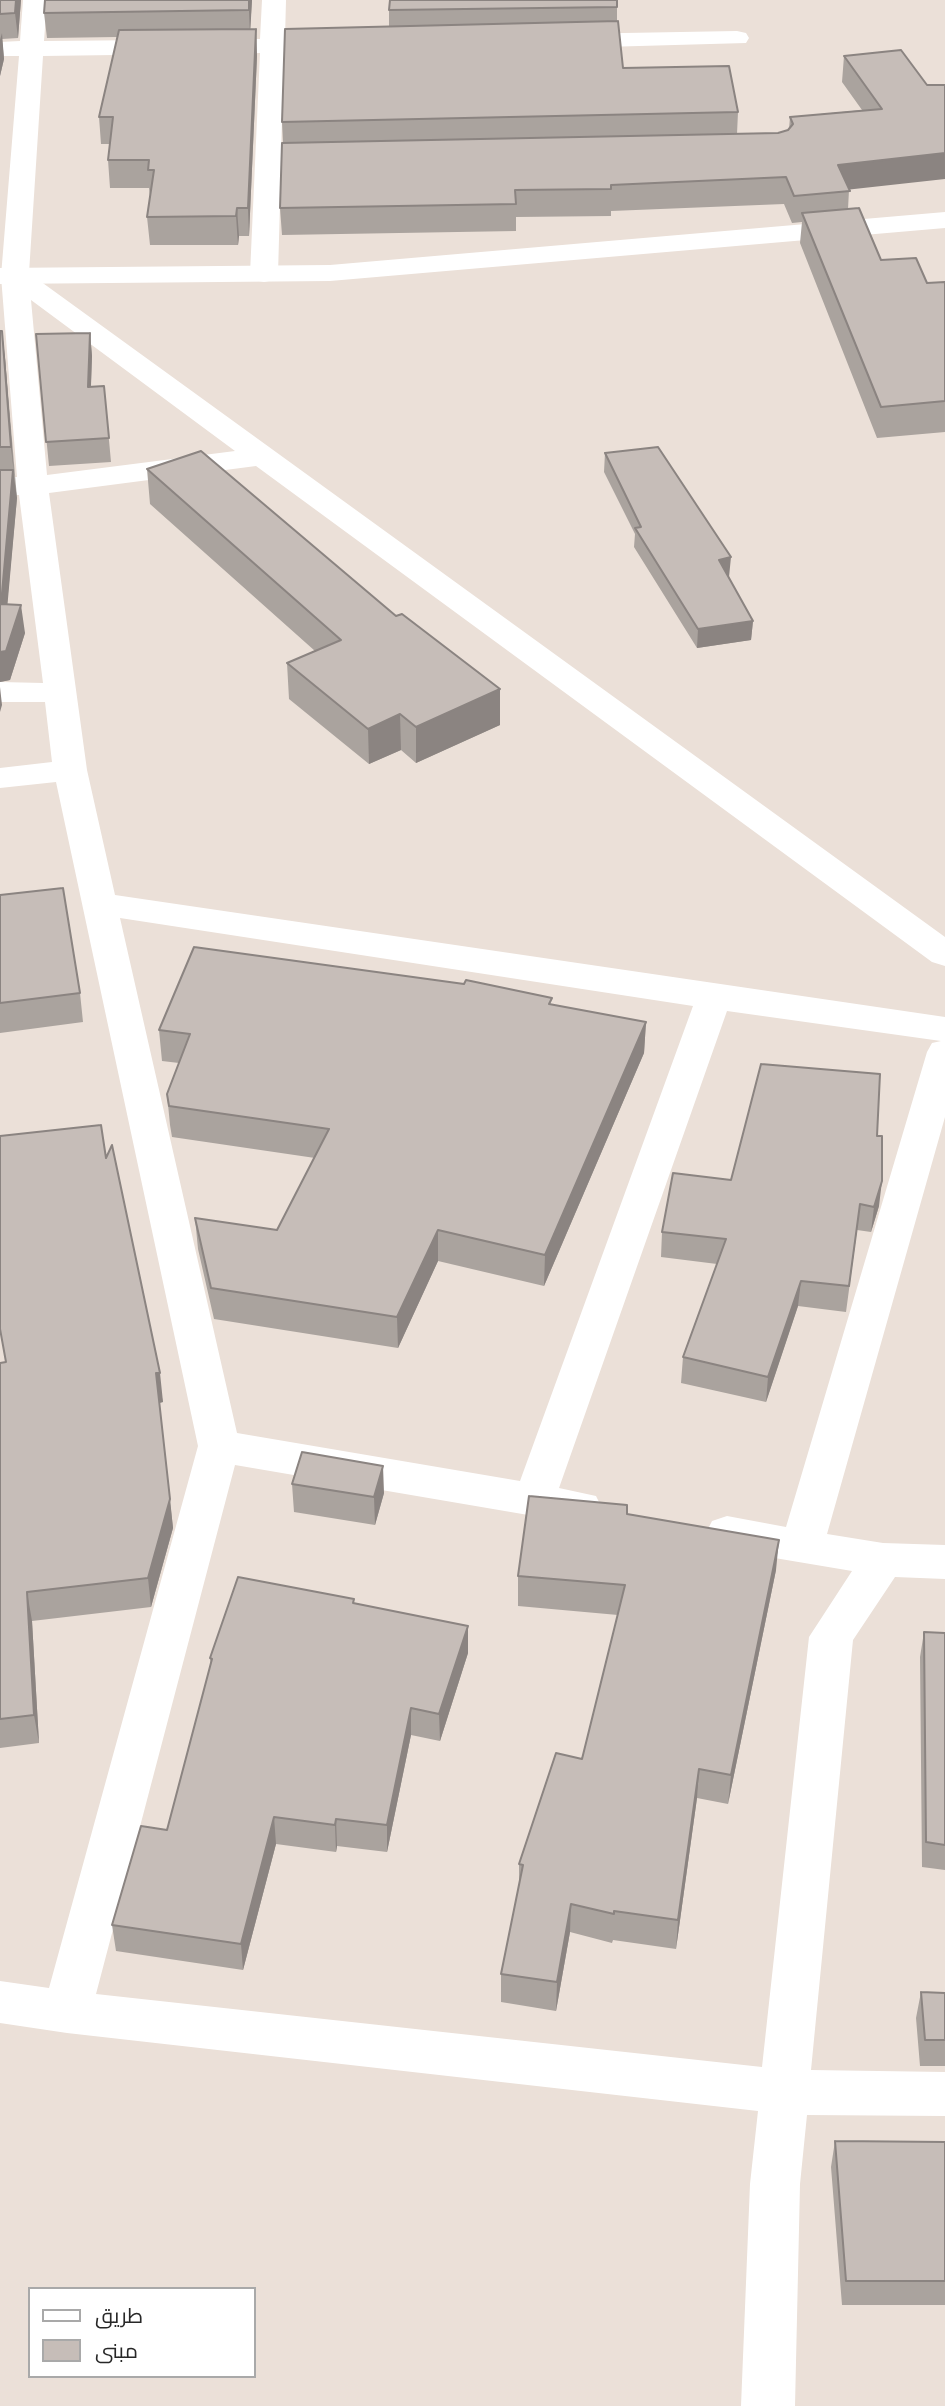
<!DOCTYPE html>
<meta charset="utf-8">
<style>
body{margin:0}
#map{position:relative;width:945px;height:2406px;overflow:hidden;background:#ebe0d8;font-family:Manrope,Cairo,sans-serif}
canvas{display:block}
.legend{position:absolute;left:28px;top:2287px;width:228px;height:91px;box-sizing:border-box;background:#fff;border:2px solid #a9a9a9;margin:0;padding:9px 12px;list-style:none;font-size:21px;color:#282828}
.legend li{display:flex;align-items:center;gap:14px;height:35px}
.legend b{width:35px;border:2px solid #a9a9a9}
</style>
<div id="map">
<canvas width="945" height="2406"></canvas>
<ul class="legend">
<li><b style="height:9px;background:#fff"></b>طريق</li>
<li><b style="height:19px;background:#c6bdb8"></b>مبنى</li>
</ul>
</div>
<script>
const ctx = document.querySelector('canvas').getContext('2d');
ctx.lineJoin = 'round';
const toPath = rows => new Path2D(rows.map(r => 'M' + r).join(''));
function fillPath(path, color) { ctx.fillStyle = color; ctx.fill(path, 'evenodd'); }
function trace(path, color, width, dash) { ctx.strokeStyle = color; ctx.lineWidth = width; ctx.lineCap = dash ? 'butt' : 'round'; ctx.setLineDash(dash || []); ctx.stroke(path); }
const street = toPath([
 [23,0,47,0,44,41,260,39,262,0,286,0,285,38,345,40,348,45,345,50,336,52,284,53,281,152,333,151,342,154,346,159,342,164,333,167,281,168,278,274,274,280,264,282,254,280,250,274,260,53,43,56,29,273,945,937,945,966,932,962,256,466,49,493,87,770,115,895,945,1017,945,1117,827,1534,883,1543,945,1545,945,1579,895,1577,853,1640,811,2070,945,2072,945,2116,807,2115,800,2184,795,2406,741,2406,750,2184,758,2111,67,2033,0,2023,0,1981,49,1988,198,1446,56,782,0,788,0,768,52,762,45,702,0,702,0,682,43,683,19,495,0,495,0,477,17,477,1,276,19,56,0,56,0,42,20,41,23,0],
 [31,300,235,451,47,475,31,300],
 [120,918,693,1006,520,1481,237,1433,120,918],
 [727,1011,941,1041,932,1043,927,1052,786,1527,727,1516,712,1521,706,1533,712,1545,727,1550,852,1571,809,1637,762,2067,96,1994,235,1465,581,1524,596,1520,602,1508,596,1496,559,1488,727,1011],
 [737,31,746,33,749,38,746,43,568,48,559,46,556,41,559,36,568,34,737,31]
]);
const secondary = toPath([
 [945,212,945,228,330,281,0,284,0,268,330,265,945,212]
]);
const wall = toPath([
 [0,0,21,0,18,38,2,39,4,59,0,76],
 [45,0,252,0,250,29,256,29,257,56,249,236,239,236,238,245,150,245,147,217,150,197,149,188,110,188,108,160,110,144,101,144,99,117,117,37,47,38,44,13],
 [617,7,617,21,623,68,738,112,737,134,778,133,788,130,789,129,790,117,862,110,842,82,844,56,927,85,849,190,848,209,881,260,927,283,945,282,945,432,877,438,800,243,802,222,792,223,784,204,611,211,611,216,516,217,516,231,282,235,280,208,283,143,282,122,389,26,389,10],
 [0,331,5,358,17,498,7,604,25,633,10,680,0,682],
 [90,333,92,356,91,386,104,386,111,462,49,466,36,334],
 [605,453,729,577,728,577,753,621,751,640,697,648,634,547,635,534,604,472],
 [147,469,396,616,500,689,500,725,416,763,401,750,369,764,289,699,287,663,315,651,150,504],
 [0,895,80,993,83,1022,0,1033],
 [552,1005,646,1022,644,1053,544,1286,438,1261,398,1348,214,1319,198,1249,195,1218,277,1230,315,1158,172,1137,170,1125,167,1094,179,1063,162,1061,159,1030],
 [106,1158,163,1402,159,1403,173,1528,151,1607,32,1621,39,1743,0,1748,0,1363,5,1362],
 [731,1180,879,1206,871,1232,857,1230,846,1312,798,1306,766,1402,681,1383,683,1357,717,1264,661,1257,662,1232],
 [292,1484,384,1493,375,1525,294,1512],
 [627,1514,776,1570,728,1804,697,1798,676,1949,613,1940,612,1943,570,1932,556,2011,501,2002,501,1974,519,1884,519,1864,582,1759,618,1615,518,1606,518,1576],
 [354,1603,468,1626,468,1653,440,1741,411,1735,387,1852,337,1846,336,1852,276,1844,243,1970,116,1951,112,1925,167,1830,211,1665,210,1658],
 [924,1632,945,1633,945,1870,922,1867,920,1657],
 [921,1992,945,1993,945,2066,920,2066,916,2018],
 [835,2141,945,2142,945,2305,842,2305,831,2167]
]);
const shadedWall = toPath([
 [16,0,21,0,18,38,15,13],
 [249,0,252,0,250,36,249,10],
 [256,29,257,56,249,236,248,208],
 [2,33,4,59,0,76,0,40],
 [945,153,945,179,836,191,838,165],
 [237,208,239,236,238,245,236,216],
 [2,331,5,358,14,474,11,447],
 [90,333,92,356,90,410,88,387],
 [13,470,17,498,5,632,1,604],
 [731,557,729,577,718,579,719,560],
 [21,605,25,633,10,680,0,682,0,652],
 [753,621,751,640,697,648,698,629],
 [0,687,2,705,0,712],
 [500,689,500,725,416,763,416,727],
 [400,714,401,750,369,764,368,729],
 [646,1022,644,1053,544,1286,545,1255],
 [882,1181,879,1206,871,1232,874,1207],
 [438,1230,438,1261,398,1348,397,1317],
 [801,1281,798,1306,766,1402,768,1377],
 [156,1373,160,1373,163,1402,159,1403],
 [383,1466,384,1493,375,1525,374,1497],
 [170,1499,173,1528,151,1607,148,1578],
 [779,1540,776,1570,728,1804,731,1775],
 [27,1592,32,1621,39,1743,34,1715],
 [468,1626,468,1653,440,1741,439,1714],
 [411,1708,411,1735,387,1852,387,1825],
 [699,1769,697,1798,676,1949,678,1920],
 [274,1817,276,1844,243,1970,241,1944],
 [336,1819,337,1846,336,1852,335,1825],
 [571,1904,570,1932,556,2011,557,1982]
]);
const building = toPath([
 [0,0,16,0,15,13,0,14,0,0],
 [45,0,249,0,249,10,44,13,45,0],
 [390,0,617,0,617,7,389,10,390,0],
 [618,21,623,68,729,66,738,112,282,122,285,29,618,21],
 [256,29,248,208,237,208,236,216,147,217,154,170,148,170,149,160,108,160,113,117,99,117,119,30,256,29],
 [901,50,927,85,945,85,945,153,838,165,850,191,794,196,786,177,611,185,611,189,515,190,516,204,280,208,282,143,778,133,788,130,793,124,790,117,882,109,844,56,901,50],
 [859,208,881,260,916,258,927,283,945,282,945,401,881,407,802,213,859,208],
 [0,331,2,331,11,447,0,447,0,331],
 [90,333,88,387,104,386,109,438,46,442,36,334,90,333],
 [658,447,731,557,719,560,753,621,698,629,635,528,641,527,605,453,658,447],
 [201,451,396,616,402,614,500,689,416,727,400,714,368,729,287,663,341,640,147,469,201,451],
 [0,470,13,470,1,604,21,605,6,651,0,652,0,470],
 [63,888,80,993,0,1003,0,895,63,888],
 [194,947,464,984,466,980,552,998,549,1004,646,1022,545,1255,438,1230,397,1317,211,1288,195,1218,277,1230,329,1129,169,1106,167,1094,190,1034,159,1030,194,947],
 [761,1064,880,1074,877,1136,882,1136,882,1181,874,1207,860,1204,849,1286,801,1281,768,1377,683,1357,726,1239,662,1232,673,1173,731,1180,761,1064],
 [101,1125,106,1158,112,1145,160,1373,156,1373,170,1499,148,1578,27,1592,34,1715,0,1719,0,1363,6,1362,0,1329,0,1136,101,1125],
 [302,1452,383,1466,374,1497,292,1484,302,1452],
 [529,1496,627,1505,627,1514,779,1540,731,1775,699,1769,678,1920,614,1911,614,1914,571,1904,557,1982,501,1974,523,1865,519,1864,556,1753,582,1759,625,1585,518,1576,529,1496],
 [238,1577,354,1599,353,1603,468,1626,439,1714,411,1708,387,1825,336,1819,335,1825,274,1817,241,1944,112,1925,141,1826,167,1830,212,1659,210,1658,238,1577],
 [924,1632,945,1633,945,1845,926,1842,924,1632],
 [921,1992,945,1993,945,2040,925,2040,921,1992],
 [835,2141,945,2142,945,2281,846,2281,835,2141]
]);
fillPath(street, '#fff');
fillPath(secondary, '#fff');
fillPath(wall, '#aaa39e');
fillPath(shadedWall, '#8b8481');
fillPath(building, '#c6bdb8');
trace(building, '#8b8481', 2);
</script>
